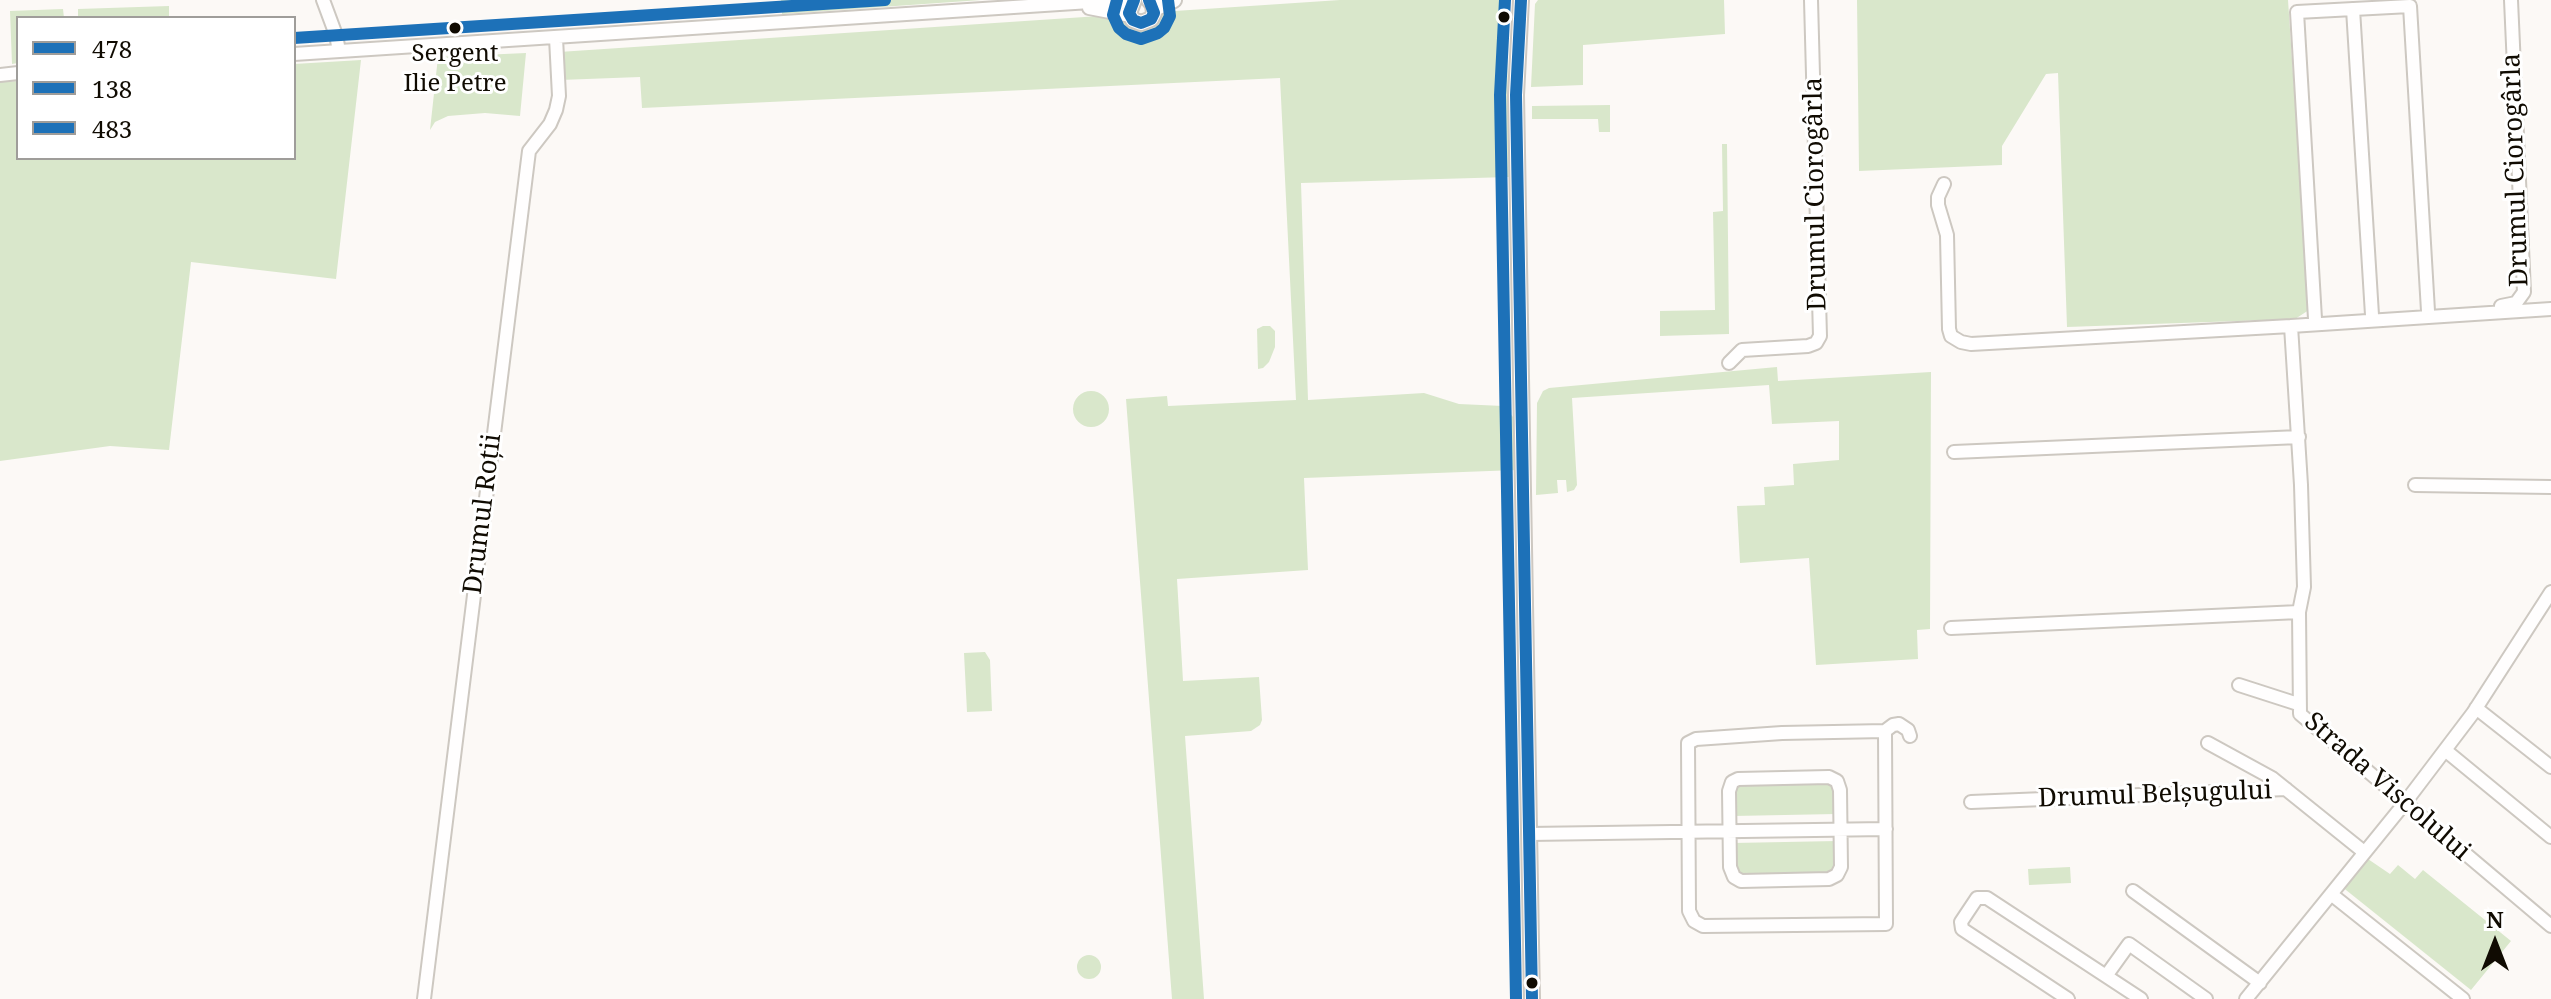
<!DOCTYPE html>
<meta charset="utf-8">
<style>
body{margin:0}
#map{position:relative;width:2551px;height:999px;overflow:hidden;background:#fcf9f6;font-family:"Noto Serif",serif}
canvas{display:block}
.legend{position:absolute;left:16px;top:16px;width:280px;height:144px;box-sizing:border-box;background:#fff;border:2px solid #9f9d9a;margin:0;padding:10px 14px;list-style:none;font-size:24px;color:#100b02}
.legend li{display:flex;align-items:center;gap:16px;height:40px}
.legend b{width:40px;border:2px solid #9f9d9a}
.north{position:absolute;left:2455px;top:903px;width:80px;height:80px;-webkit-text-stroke:6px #fff;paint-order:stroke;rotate:0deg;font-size:22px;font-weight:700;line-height:32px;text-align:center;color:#100b02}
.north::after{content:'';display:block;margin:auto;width:28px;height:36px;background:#100b02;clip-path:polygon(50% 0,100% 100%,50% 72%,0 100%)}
</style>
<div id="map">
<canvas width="2551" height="999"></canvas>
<ul class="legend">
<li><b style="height:10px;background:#1d71b8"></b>478</li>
<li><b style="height:10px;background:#1d71b8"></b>138</li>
<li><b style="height:10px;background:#1d71b8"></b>483</li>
</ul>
<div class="north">N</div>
</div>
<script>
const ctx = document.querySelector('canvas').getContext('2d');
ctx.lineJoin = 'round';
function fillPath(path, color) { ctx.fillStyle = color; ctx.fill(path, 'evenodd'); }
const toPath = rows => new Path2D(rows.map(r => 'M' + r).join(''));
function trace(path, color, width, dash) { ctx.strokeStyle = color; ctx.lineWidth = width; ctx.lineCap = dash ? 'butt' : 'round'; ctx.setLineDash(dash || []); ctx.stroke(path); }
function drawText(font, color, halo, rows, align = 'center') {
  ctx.font = font + ' "Noto Serif",serif'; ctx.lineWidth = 6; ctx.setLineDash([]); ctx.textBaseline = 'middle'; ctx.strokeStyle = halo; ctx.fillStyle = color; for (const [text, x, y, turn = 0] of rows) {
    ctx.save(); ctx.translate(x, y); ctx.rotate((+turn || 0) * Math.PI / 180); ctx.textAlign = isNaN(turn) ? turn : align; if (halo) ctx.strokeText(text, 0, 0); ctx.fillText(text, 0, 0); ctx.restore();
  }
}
const green = toPath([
 [781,0,981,0,782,14],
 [1340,0,1505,0,1505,6,1503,7,1507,33,1509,177,1301,183,1308,400,1424,393,1459,404,1503,406,1514,418,1516,470,1304,478,1308,570,1177,579,1183,681,1259,677,1262,720,1260,725,1251,731,1185,736,1204,999,1172,999,1126,399,1167,396,1168,406,1296,400,1280,78,642,108,640,77,560,80,559,52],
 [1538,0,1724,0,1725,34,1583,45,1583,85,1531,87,1535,4],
 [1857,0,2288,0,2309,310,2295,319,2067,327,2058,73,2046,74,2002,146,2002,165,1859,171],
 [169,6,169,18,78,18,78,9],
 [63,9,64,18,18,18,18,63,12,64,10,11],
 [526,53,520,116,485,113,448,116,435,122,430,130,438,57],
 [361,60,336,279,191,262,169,450,110,446,0,461,0,82,18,81,18,158,294,158,294,64],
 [1610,105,1610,132,1599,132,1598,119,1532,119,1532,106],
 [1722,144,1727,144,1729,334,1660,336,1660,311,1715,310,1713,212,1723,211],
 [1263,326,1270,326,1275,331,1275,347,1269,362,1263,368,1258,369,1257,329],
 [1777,367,1778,381,1931,372,1930,629,1917,630,1918,659,1816,665,1809,558,1740,563,1737,506,1765,505,1764,487,1794,485,1793,464,1839,460,1839,421,1772,424,1769,385,1572,398,1577,485,1574,490,1567,492,1566,480,1557,480,1558,493,1536,495,1537,403,1543,391,1549,388],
 '1073 409a18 18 0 1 1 36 0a18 18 0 1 1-36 0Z',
 [985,652,990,660,992,711,967,712,964,653],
 [1829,783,1834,787,1836,814,1733,816,1733,794,1739,784],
 [1837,841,1835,868,1830,872,1741,874,1736,870,1733,843],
 [2365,857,2390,874,2398,865,2415,879,2423,870,2511,941,2471,990,2341,886],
 [2070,867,2071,883,2029,885,2028,869],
 '1077 967a12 12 0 1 1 24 0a12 12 0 1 1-24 0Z'
]);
const minor = toPath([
 [323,0,336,35,339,51],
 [1089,8,1131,16],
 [2353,9,2372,315],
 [294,54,1090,2,1132,2],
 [0,75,18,73],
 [1944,184,1938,197,1938,205,1947,235,1949,329,1951,336,1961,342,1971,344,2291,326,2551,309],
 [2501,306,2516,303,2524,292,2511,0],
 [2315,319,2297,12,2410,6,2428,311],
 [2291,326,2301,485,2304,587,2299,612,2300,714,2551,926],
 [1729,363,1742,350,1808,346,1816,343,1820,336,1811,0],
 [1954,452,2299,437],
 [2415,485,2551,487],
 [1951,628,2299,612],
 [2239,685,2298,704],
 [2476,708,2551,767],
 [1885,731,1782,733,1696,739,1688,743,1689,911,1694,921,1703,926,1886,924,1885,731,1893,725,1899,724,1908,730,1910,736],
 [2208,743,2272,778,2364,852],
 [2445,750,2551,837],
 [1829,777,1837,781,1840,790,1841,867,1837,875,1829,879,1741,881,1734,877,1730,867,1729,791,1732,782,1738,779,1829,777],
 [1971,802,2286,789],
 [1529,834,1886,829],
 [2133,891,2260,983],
 [2331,894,2463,999],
 [2106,976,2129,944,2206,999],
 [424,999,529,151,550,124,556,110,559,96,556,38],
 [2068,999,1962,929,1961,922,1977,898,1987,898,2141,999],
 [2246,999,2404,804,2473,713,2551,592]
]);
const tertiary = toPath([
 [1134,0,1129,13,1133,20,1141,23,1151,19,1154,13,1153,5,1149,0],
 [1521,0,1516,95,1532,999],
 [1154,9,1174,0]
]);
const bus1 = toPath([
 [1134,0,1129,13,1133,20,1141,23,1151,19,1154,13,1149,0],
 [1521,0,1516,95,1532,999]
]);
const bus2 = toPath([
 [1117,0,1113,15,1119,28,1126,34,1141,39,1158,33,1164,28,1170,16,1168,0],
 [1505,0,1500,95,1516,999]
]);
const bus3 = toPath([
 [294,38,885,0]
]);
const markers = [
 [1504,17,7,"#100b02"],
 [455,28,7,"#100b02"],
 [1532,983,7,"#100b02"]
];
const busNames = [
 ["Sergent",455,54],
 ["Ilie Petre",455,84]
];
const streetNames = [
 ["Drumul Ciorogârla",2516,170,-92],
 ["Drumul Ciorogârla",1816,194,-91],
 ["Drumul Roții",483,514,-83],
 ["Strada Viscolului",2387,787,41],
 ["Drumul Belșugului",2155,795,-2]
];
fillPath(green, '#d9e7cb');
trace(minor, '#cdc8c1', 16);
trace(tertiary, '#cdc8c1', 18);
trace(minor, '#fffefe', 12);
trace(tertiary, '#fffefe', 14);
trace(bus1, '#1d71b8', 12);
trace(bus2, '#1d71b8', 12);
trace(bus3, '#1d71b8', 12);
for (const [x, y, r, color] of markers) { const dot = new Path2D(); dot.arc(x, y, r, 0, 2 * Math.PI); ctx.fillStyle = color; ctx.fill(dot); trace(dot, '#fff', 3); }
drawText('24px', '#100b02', '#fff', busNames);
drawText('26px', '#100b02', '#fff', streetNames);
</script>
